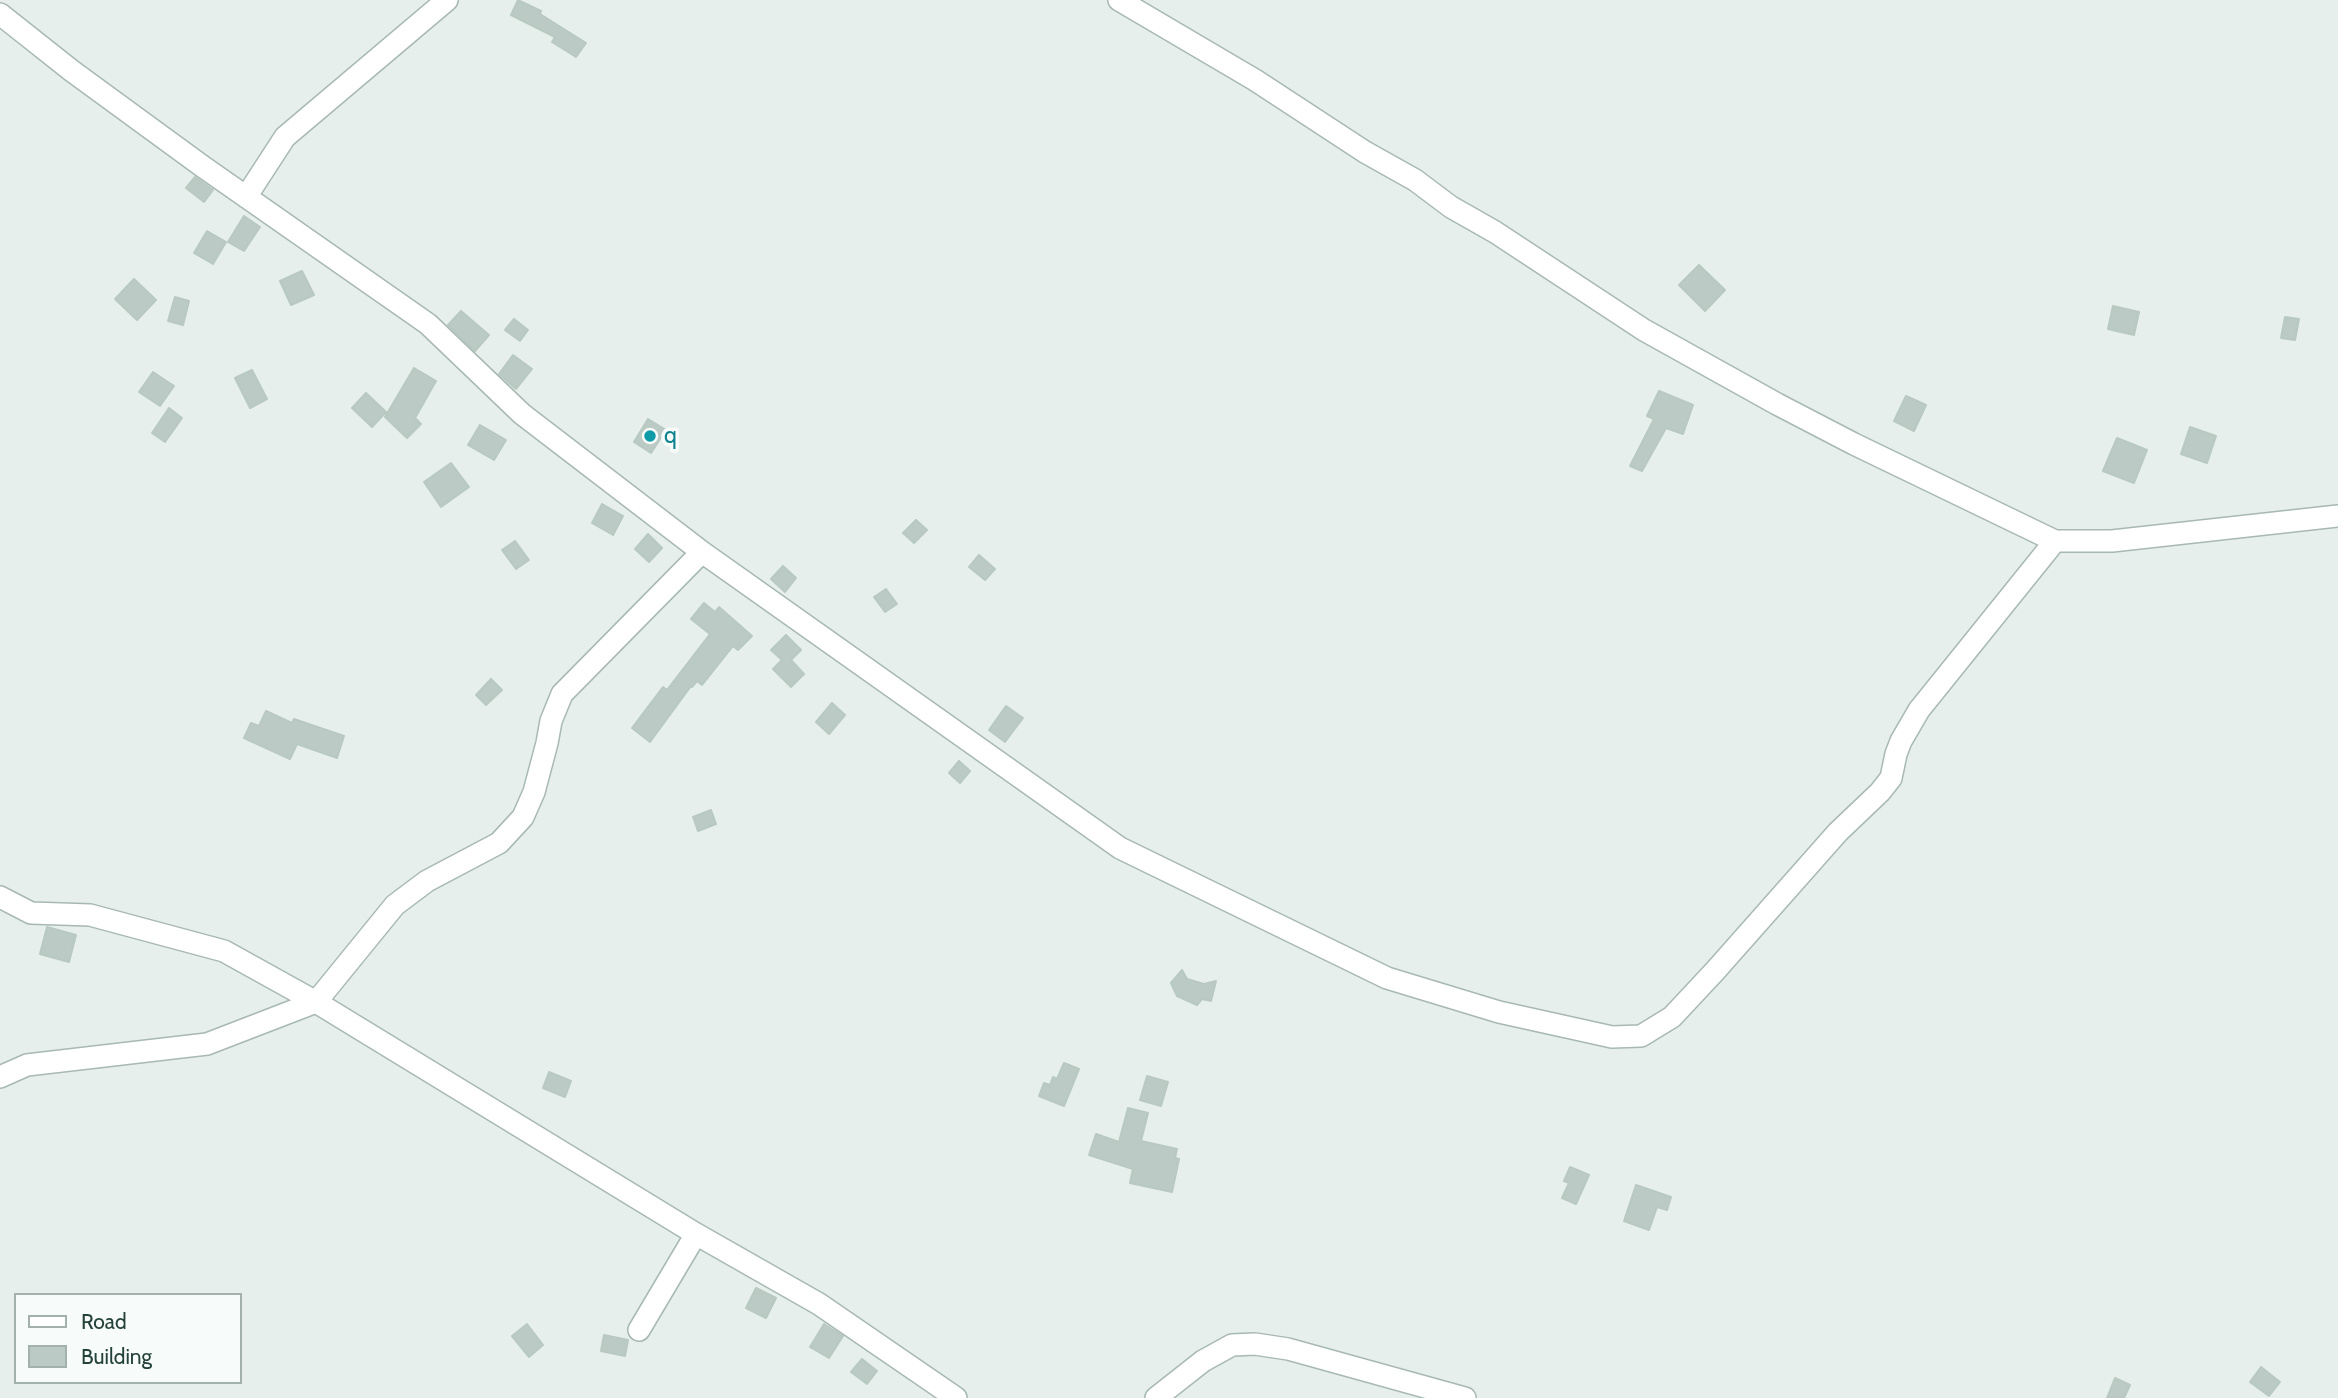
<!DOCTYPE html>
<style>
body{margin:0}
#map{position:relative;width:2338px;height:1398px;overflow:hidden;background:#e6efeb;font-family:Cabin,sans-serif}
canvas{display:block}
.legend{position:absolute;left:14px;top:1293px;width:228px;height:91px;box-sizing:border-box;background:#f7fbf9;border:2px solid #a3b1ad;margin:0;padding:9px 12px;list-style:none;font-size:21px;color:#24423a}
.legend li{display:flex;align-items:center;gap:14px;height:35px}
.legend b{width:35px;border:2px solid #a3b1ad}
</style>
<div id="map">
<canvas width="2338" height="1398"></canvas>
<ul class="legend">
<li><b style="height:9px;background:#fff"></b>Road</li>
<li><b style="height:19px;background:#bbcac4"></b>Building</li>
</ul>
</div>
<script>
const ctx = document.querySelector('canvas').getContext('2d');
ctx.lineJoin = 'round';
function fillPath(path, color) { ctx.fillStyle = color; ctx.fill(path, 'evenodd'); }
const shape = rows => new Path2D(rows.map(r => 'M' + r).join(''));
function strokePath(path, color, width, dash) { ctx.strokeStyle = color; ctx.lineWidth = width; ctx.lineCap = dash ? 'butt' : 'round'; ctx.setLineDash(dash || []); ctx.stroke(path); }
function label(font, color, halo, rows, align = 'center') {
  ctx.font = font + ' Cabin,sans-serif'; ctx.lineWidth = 7; ctx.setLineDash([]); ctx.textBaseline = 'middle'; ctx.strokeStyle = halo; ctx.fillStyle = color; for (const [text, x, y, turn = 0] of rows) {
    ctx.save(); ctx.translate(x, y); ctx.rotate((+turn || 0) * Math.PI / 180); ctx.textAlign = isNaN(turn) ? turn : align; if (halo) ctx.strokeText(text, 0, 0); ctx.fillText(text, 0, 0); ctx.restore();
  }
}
const building = shape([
 [518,0,541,11,540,14,586,43,576,57,552,42,555,37,511,15,518,0],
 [195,177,213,190,204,202,186,188,195,177],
 [244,216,260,227,244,251,228,242,244,216],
 [207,231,226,242,213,264,194,253,207,231],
 [1699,265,1725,290,1705,311,1679,285,1699,265],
 [302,271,314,295,291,305,280,281,302,271],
 [134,279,156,300,137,320,115,299,134,279],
 [175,297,189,301,183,325,168,321,175,297],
 [2113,306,2139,312,2134,335,2108,329,2113,306],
 [461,311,489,335,475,351,448,325,461,311],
 [2285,317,2299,319,2295,340,2281,338,2285,317],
 [514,319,528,330,520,341,505,330,514,319],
 [513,355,532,369,516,389,499,374,513,355],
 [414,368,436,381,415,418,421,424,407,438,385,417,414,368],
 [252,370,267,399,250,408,235,378,252,370],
 [153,372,174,386,160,406,139,392,153,372],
 [1659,391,1693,405,1683,434,1666,428,1642,471,1630,466,1654,419,1647,416,1659,391],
 [366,393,386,412,372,427,352,408,366,393],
 [1906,396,1926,405,1914,431,1894,421,1906,396],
 [169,408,182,418,165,442,152,433,169,408],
 [648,419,666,430,651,453,634,442,648,419],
 [480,425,506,440,494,460,468,445,480,425],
 [2190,427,2216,436,2207,463,2181,454,2190,427],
 [2117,438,2147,450,2134,483,2103,471,2117,438],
 [451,463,469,487,441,507,424,482,451,463],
 [602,504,623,516,613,535,592,523,602,504],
 [916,520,927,530,914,543,903,533,916,520],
 [648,534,662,548,649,562,635,549,648,534],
 [515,541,529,560,516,569,502,550,515,541],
 [979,555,995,569,985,580,969,567,979,555],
 [783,566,796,578,785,592,771,579,783,566],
 [886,589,897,604,885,612,874,597,886,589],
 [704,603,715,612,719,607,752,636,738,650,733,646,702,685,697,681,692,687,691,686,650,742,632,728,663,687,667,690,710,634,691,619,704,603],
 [786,635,801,650,791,660,804,674,791,687,773,669,782,660,771,650,786,635],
 [491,679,502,690,486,705,476,695,491,679],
 [832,703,845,715,829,734,816,722,832,703],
 [1006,706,1023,718,1005,742,989,730,1006,706],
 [266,711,292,723,294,719,344,736,337,758,297,744,290,759,244,738,251,723,259,726,266,711],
 [959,761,970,771,960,783,949,773,959,761],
 [711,810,716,824,698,831,693,817,711,810],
 [47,927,76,935,69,962,40,954,47,927],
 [1182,970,1187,979,1204,984,1216,981,1211,1001,1202,999,1197,1005,1177,996,1171,983,1182,970],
 [1064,1063,1079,1069,1064,1106,1039,1096,1044,1083,1050,1085,1053,1077,1057,1079,1064,1063],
 [549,1072,571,1081,565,1097,543,1088,549,1072],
 [1147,1076,1168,1082,1161,1106,1140,1100,1147,1076],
 [1128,1108,1148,1113,1141,1141,1177,1149,1175,1158,1179,1159,1172,1192,1130,1183,1133,1169,1089,1155,1096,1134,1119,1142,1128,1108],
 [1570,1167,1589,1175,1576,1204,1562,1198,1569,1183,1564,1181,1570,1167],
 [1636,1185,1671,1197,1667,1210,1657,1207,1649,1230,1624,1221,1636,1185],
 [756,1288,776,1298,766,1318,746,1308,756,1288],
 [527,1324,543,1345,529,1357,512,1336,527,1324],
 [824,1324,843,1336,829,1358,810,1347,824,1324],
 [604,1335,628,1340,625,1356,601,1351,604,1335],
 [862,1359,877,1371,867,1384,851,1372,862,1359],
 [2261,1367,2280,1382,2269,1396,2250,1382,2261,1367],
 [2115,1378,2130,1385,2124,1398,2107,1398,2115,1378]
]);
fillPath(building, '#bbcac4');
strokePath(building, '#b8c9c2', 2);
const minor = shape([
 [1119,0,1255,80,1365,152,1415,180,1451,207,1495,232,1644,330,1777,404,1854,444,2055,541,2112,541,2338,516],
 [0,14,72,71,202,166,428,324,522,414,702,552,1120,848,1387,978,1499,1012,1612,1037,1641,1036,1672,1017,1715,971,1838,832,1880,792,1891,778,1896,754,1901,741,1919,710,2055,541],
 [246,197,285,137,447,0],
 [0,897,31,913,90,915,224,951,316,1002,696,1234,819,1304,956,1398],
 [0,1077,27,1065,207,1044,316,1002,395,905,427,881,499,843,523,817,534,792,547,743,551,721,562,694,702,552],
 [639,1330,696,1234],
 [1156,1398,1203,1361,1232,1345,1255,1344,1288,1349,1465,1398]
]);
strokePath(minor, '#a8b8b2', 24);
strokePath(minor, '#fff', 21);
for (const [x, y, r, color] of [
 [650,436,7,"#0f9aa8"]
]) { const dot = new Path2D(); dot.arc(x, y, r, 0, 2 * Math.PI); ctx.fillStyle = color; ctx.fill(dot); strokePath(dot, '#f7fbf9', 2.5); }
label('23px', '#0d838f', '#f7fbf9', [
 ["q",664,436]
], 'left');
</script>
